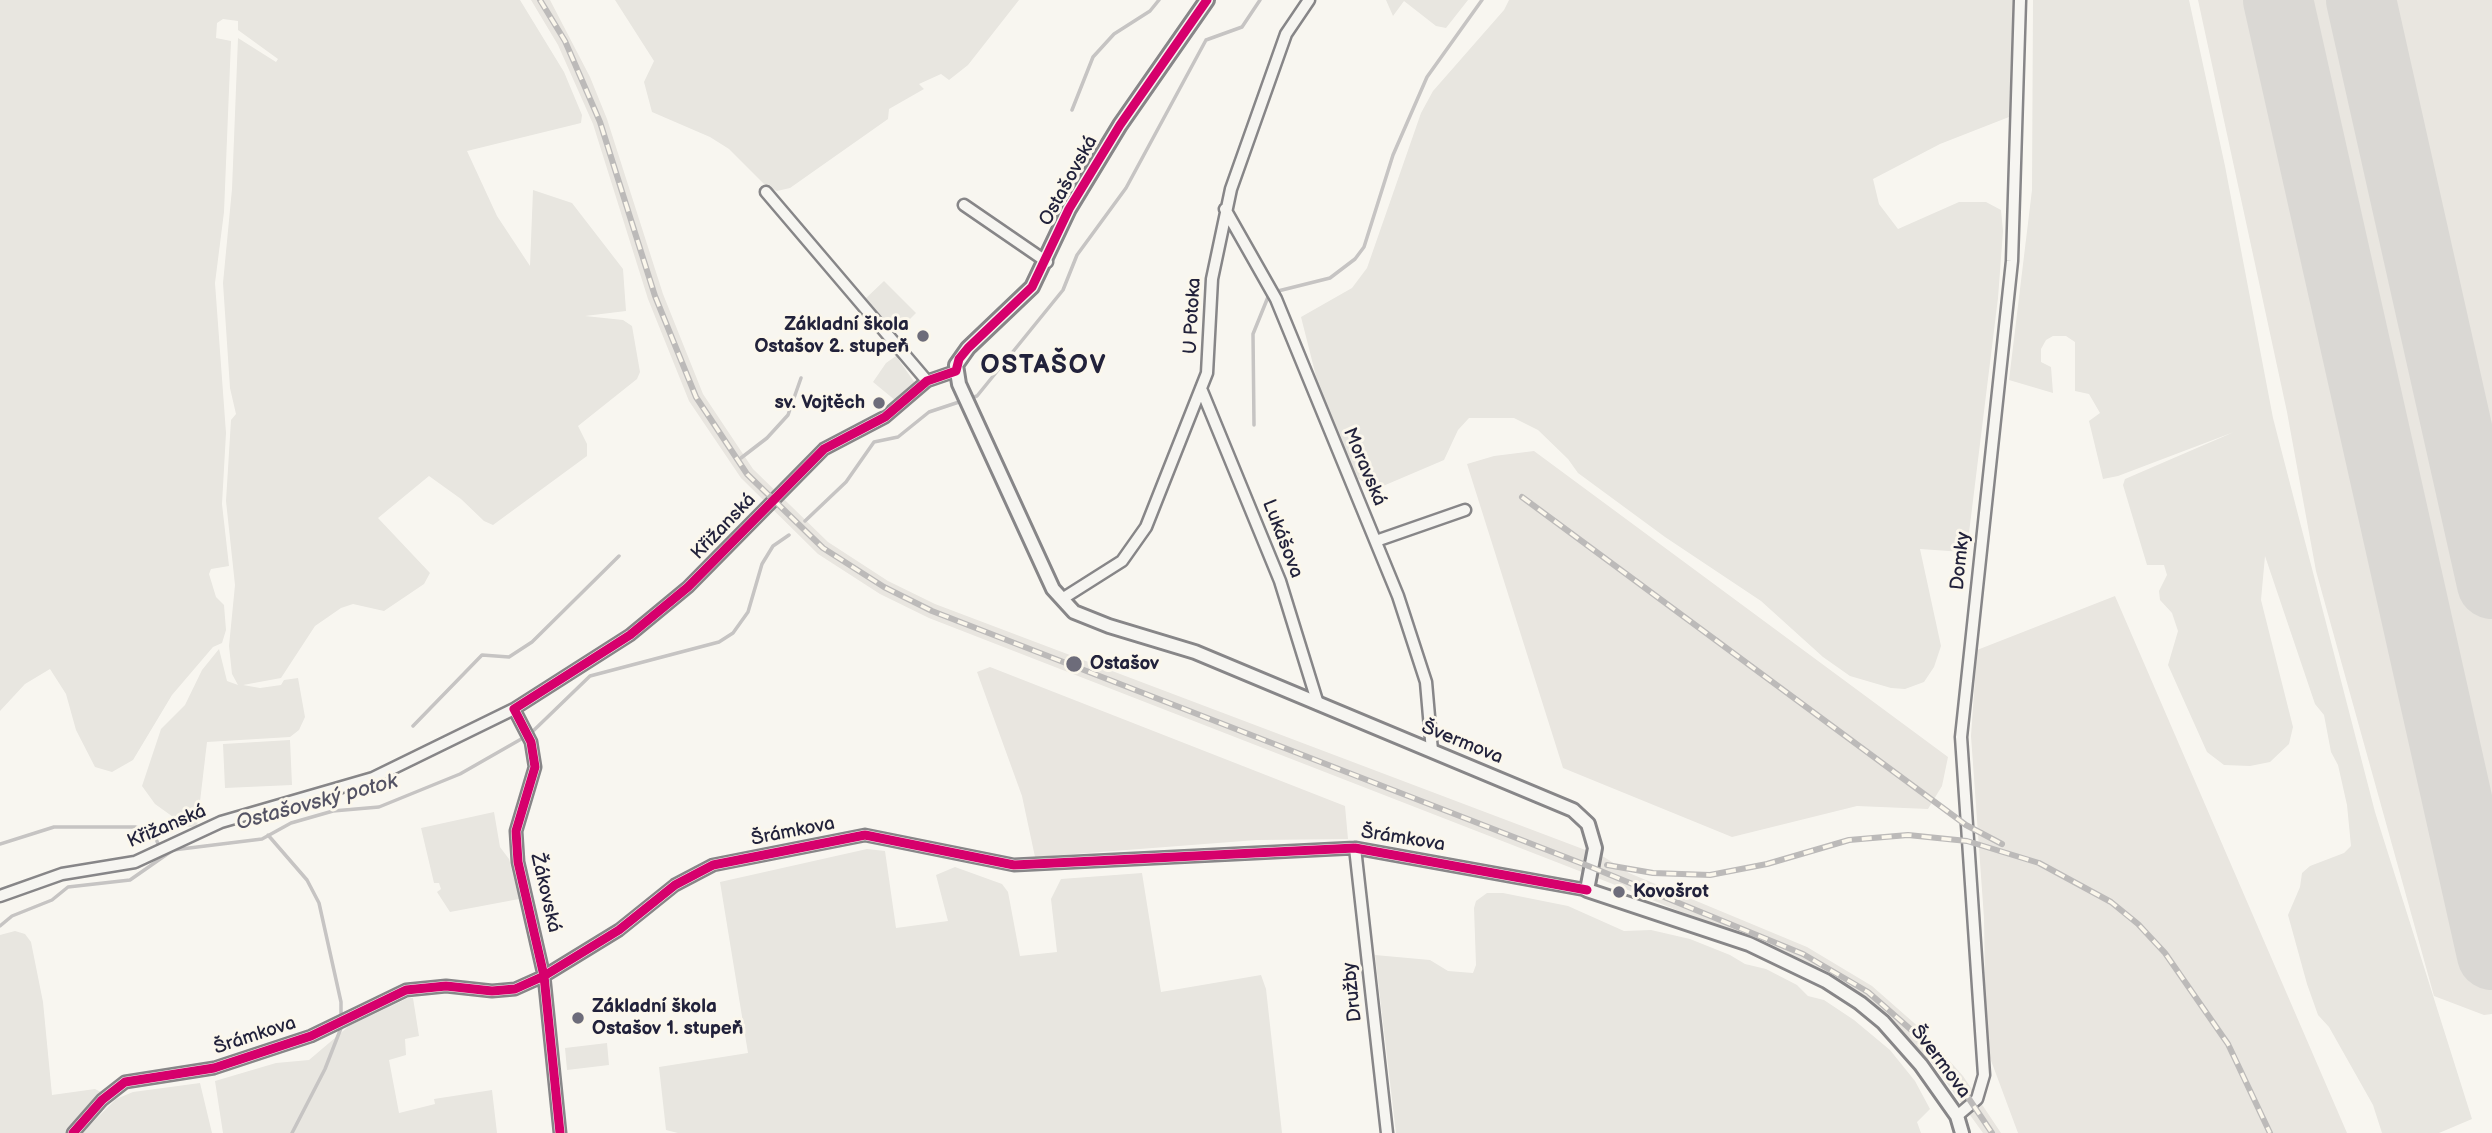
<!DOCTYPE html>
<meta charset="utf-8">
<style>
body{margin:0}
canvas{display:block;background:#f8f6f0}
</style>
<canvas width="2492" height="1133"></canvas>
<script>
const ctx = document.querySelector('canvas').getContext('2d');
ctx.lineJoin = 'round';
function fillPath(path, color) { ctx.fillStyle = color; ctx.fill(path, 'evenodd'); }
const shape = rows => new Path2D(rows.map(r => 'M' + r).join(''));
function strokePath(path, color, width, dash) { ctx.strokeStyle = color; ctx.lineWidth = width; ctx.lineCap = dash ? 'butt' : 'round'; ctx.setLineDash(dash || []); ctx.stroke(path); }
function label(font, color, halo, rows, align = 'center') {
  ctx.font = font + ' "Balsamiq Sans",sans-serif'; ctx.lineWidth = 6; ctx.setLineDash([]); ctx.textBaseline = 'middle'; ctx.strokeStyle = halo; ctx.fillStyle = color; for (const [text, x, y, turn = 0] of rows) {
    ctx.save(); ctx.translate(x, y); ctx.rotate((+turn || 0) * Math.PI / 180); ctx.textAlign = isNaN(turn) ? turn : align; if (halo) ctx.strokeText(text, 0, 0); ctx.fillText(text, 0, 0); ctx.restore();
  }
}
fillPath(shape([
 [531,0,550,0,590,77,607,119,663,294,703,394,753,469,828,542,888,581,935,604,1604,857,1629,873,1807,947,1872,986,1922,1030,1963,1076,2001,1133,1983,1133,1933,1064,1887,1018,1835,980,1800,961,1623,888,929,618,880,594,818,554,741,478,689,401,648,299,593,124,558,45],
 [2198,0,2492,0,2492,1014,2484,1015,2434,996,2316,571,2287,412],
 [1534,451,1948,757,1942,786,1928,809,1857,806,1732,837,1563,768,1467,464,1494,456],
 [2115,596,2347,1133,2018,1133,1986,1047,1984,918,1971,736,1977,650],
 [990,667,1345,806,1348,839,1257,840,1035,857,1022,796,977,672]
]), '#e9e6e0');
fillPath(shape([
 [0,0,520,0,564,72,582,115,581,123,467,151,497,216,530,266,533,190,572,203,623,269,626,311,585,316,623,320,632,326,640,372,637,379,578,426,587,444,587,456,493,525,484,521,461,499,429,476,378,518,430,573,424,584,384,611,353,604,341,608,315,626,281,678,243,685,260,688,281,685,284,680,298,678,305,717,299,730,290,737,207,742,197,827,186,827,176,819,155,804,142,786,161,729,185,705,202,670,219,649,227,681,238,685,232,674,229,646,235,585,226,501,231,420,236,414,230,388,223,283,232,189,238,38,276,62,278,59,238,30,238,21,223,19,217,23,216,38,231,41,224,212,215,283,226,433,222,504,229,566,211,569,209,574,216,597,224,605,226,630,222,643,213,647,172,695,133,760,112,772,95,767,76,730,66,694,50,669,25,684,0,711],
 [615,0,1019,0,968,65,949,80,941,74,919,84,924,89,889,109,888,119,790,188,777,191,766,186,729,149,710,137,652,112,644,82,654,61],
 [1386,0,1468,0,1446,28,1436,26,1404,1,1393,16],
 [1509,0,2013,0,2009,117,1940,144,1873,179,1879,204,1898,229,1959,202,1986,202,2001,210,2003,231,1998,298,1967,549,1963,552,1920,549,1941,646,1934,667,1924,682,1905,689,1891,688,1850,676,1823,657,1761,601,1665,537,1578,473,1568,459,1538,430,1514,418,1469,418,1458,430,1444,460,1383,486,1373,486,1358,479,1355,473,1319,388,1301,317,1352,288,1367,268,1421,113,1433,91,1504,10],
 [2033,0,2189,0,2225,166,2273,418,2375,812,2472,1119,2439,1133,2382,1133,2373,1105,2329,1027,2318,1015,2307,984,2288,915,2300,887,2302,873,2310,866,2344,853,2351,846,2347,805,2338,765,2331,752,2324,715,2315,704,2265,556,2261,600,2293,727,2289,744,2270,762,2250,766,2224,765,2207,752,2168,665,2178,631,2172,613,2160,600,2159,591,2167,575,2164,565,2147,565,2123,485,2125,479,2234,432,2118,476,2103,479,2089,421,2100,413,2089,394,2075,391,2075,342,2066,336,2053,336,2046,340,2041,349,2041,362,2051,367,2053,393,2009,380,2032,190],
 [884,281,916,313,896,333,864,300],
 [896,356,915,383,896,401,873,382,886,363],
 [290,740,292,785,225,788,223,744],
 [494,812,500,847,509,859,519,899,450,912,437,892,441,889,439,883,434,883,421,828],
 [867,849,885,851,896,928,948,921,936,875,955,867,1002,884,1008,892,1020,956,1057,952,1051,899,1061,879,1142,873,1161,992,1261,975,1266,989,1282,1133,678,1133,666,1130,659,1067,748,1053,720,882],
 [1487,893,1503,893,1568,906,1624,931,1651,930,1690,939,1730,955,1745,964,1766,969,1797,985,1808,996,1824,1000,1854,1020,1890,1050,1915,1081,1930,1109,1917,1122,1921,1133,1396,1133,1375,955,1430,960,1448,971,1473,973,1476,965,1474,908,1476,901],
 [15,931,25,934,31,942,43,1002,52,1095,95,1089,101,1092,97,1101,70,1133,0,1133,0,935],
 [408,998,413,998,419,1036,405,1039,406,1055,389,1060,399,1113,435,1104,434,1099,492,1090,497,1133,223,1133,215,1081,276,1063,309,1060,349,1026],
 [607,1043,609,1065,567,1070,565,1048],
 [200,1083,212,1133,82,1133,116,1099,133,1092]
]), '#e8e6e0');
strokePath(shape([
 [1072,110,1093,57,1114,34,1150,11,1159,0],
 [1278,291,1330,278,1355,259,1364,247,1393,155,1427,77,1482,0],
 [1254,425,1253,334,1268,297],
 [741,458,767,438,788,415,801,378],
 [805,521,846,482,874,442,898,437,929,412,977,396,1063,290,1077,255,1126,188,1206,40,1242,27,1260,0],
 [413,726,482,655,509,657,532,642,619,556],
 [531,733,590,676,719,642,733,633,748,612,762,564,773,546,789,535],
 [268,835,307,880,319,903,341,1002,341,1015],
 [0,844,54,827,135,827,154,833,158,844],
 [0,926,12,916,52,900,68,887,130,880,173,850,262,839,291,823,333,811,379,807,460,774,523,738],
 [292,1133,325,1069,341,1028]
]), '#c6c4c3', 3.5);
strokePath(shape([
 [2278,0,2492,955],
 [2361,0,2492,584]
]), '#dad8d4', 70);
const minor = shape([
 [766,192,927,381],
 [964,205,1047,262],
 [1225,209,1276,299,1398,596,1426,682,1432,751],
 [1202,391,1280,581,1318,704],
 [1376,541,1465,510],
 [1062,599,1122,561,1146,527,1207,373,1212,279,1231,189,1286,34,1309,0],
 [514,709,531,742,535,767,516,831,518,862,544,976,560,1133],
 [1355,848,1387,1133],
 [0,896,62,874,135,862,221,822,373,778,514,709,630,635,688,587,824,449,885,417,927,381,956,371],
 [1957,1116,1977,1099,1984,1075,1961,737,2012,261,2020,0],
 [73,1133,102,1100,125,1082,214,1068,311,1036,406,990,446,986,492,991,515,989,544,976,619,930,675,885,713,865,865,835,1014,865,1355,848,1587,890]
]);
const tertiary = shape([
 [1207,0,1120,125,1069,209,1032,287,968,348,956,365,959,384,1053,589,1074,612,1109,626,1195,652,1573,810,1588,824,1595,848,1587,890,1749,944,1826,981,1860,1003,1883,1022,1921,1065,1957,1116,1962,1133]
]);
strokePath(minor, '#878688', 15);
strokePath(tertiary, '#878688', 18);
strokePath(minor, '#f6f5f1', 10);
strokePath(tertiary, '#f6f5f1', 12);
const rail = shape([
 [540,0,565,41,600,122,655,296,696,397,747,474,823,548,884,587,932,611,1591,867,1803,954,1868,992,1917,1035,1957,1081,1992,1133],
 [1522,497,1966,825,2002,844],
 [1607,865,1653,873,1710,875,1767,864,1849,840,1908,835,1967,841,2039,863,2111,902,2138,924,2165,953,2228,1044,2270,1133]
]);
strokePath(rail, '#bcbab9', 6);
strokePath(rail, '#fbf7ec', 3.5, [10]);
strokePath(shape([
 [73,1133,102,1100,125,1082,214,1068,311,1036,406,990,446,986,492,991,515,989,544,976,619,930,675,885,713,865,865,835,1014,865,1355,848,1587,890],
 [560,1133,544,976,518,862,516,831,535,767,531,742,514,709,630,635,688,587,824,449,885,417,927,381,956,371,959,359,968,348,1032,287,1069,209,1120,125,1207,0]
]), '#d6006c', 9);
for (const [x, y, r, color] of [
 [923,336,7,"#6d6c7a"],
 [879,403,7,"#6d6c7a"],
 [1074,664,9,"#6d6c7a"],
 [1619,892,7,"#6d6c7a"],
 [578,1018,7,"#6d6c7a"]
]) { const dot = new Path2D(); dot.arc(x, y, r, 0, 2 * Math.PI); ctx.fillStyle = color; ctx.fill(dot); strokePath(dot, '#fbf7ec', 2.5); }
label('19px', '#22223b', '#fbf7ec', [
 ["Ostašovská",1069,181,-61],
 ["U Potoka",1193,316,-87],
 ["Moravská",1364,467,67],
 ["Křižanská",724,527,-46],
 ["Lukášova",1282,539,69],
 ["Domky",1961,561,-84],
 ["Švermova",1462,743,22],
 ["Křižanská",167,827,-23],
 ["Šrámkova",793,832,-11],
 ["Šrámkova",1403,839,9],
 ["Žákovská",545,893,77],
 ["Družby",1353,992,-96],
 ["Šrámkova",255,1036,-18],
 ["Švermova",1940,1062,53]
]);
label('bold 19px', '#22223b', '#fbf7ec', [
 ["Základní škola",909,325,"right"],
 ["Ostašov 2. stupeň",909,347,"right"],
 ["sv. Vojtěch",865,403,"right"],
 ["Ostašov",1090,664],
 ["Kovošrot",1633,892],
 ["Základní škola",592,1007],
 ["Ostašov 1. stupeň",592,1029]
], 'left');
label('italic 21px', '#545364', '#fbf7ec', [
 ["Ostašovský potok",317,803,-15]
]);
ctx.letterSpacing = '2px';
label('bold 26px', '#22223b', '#fbf7ec', [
 ["OSTAŠOV",1044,366]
]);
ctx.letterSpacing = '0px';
</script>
